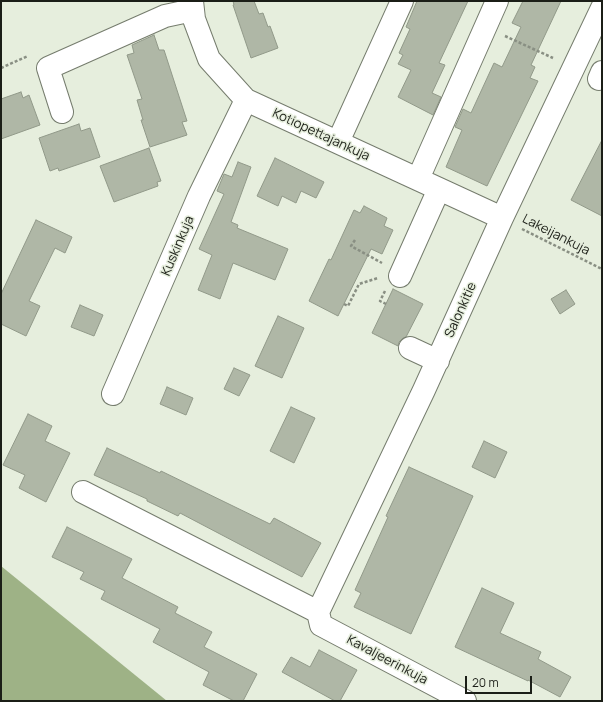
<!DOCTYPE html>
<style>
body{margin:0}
#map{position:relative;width:603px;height:702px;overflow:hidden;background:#e6eedd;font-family:Manrope,sans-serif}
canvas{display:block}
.frame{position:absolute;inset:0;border:2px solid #1b1e17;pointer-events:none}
.scale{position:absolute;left:465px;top:676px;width:67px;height:18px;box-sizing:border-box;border:2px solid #1b1e17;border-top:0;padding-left:5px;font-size:12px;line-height:14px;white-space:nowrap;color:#1b1e17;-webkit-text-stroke:3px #e6eedd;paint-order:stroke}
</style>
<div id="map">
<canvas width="603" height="702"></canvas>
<div class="frame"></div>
<div class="scale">20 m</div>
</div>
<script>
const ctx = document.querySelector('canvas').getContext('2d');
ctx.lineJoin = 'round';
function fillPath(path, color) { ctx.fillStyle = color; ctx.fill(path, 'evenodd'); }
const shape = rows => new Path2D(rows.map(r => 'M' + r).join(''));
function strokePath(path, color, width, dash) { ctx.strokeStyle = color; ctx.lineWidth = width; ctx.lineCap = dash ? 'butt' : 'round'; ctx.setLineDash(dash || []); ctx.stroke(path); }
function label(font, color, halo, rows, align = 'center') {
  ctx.font = font + ' Manrope,sans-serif'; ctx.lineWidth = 3; ctx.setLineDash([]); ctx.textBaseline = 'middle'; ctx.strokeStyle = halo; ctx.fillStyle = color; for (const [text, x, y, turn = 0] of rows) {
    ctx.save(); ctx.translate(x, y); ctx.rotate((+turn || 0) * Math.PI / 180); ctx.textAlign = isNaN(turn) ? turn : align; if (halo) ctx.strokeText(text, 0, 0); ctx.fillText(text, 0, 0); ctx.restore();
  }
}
fillPath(shape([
 [1,566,167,701,1,701]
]), '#9eb286');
const building = shape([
 [233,1,254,1,259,14,263,13,268,27,270,26,278,48,251,58,233,5,234,5,233,1],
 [417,1,468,1,439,63,445,65,432,93,441,97,433,115,398,97,411,70,398,64,403,55,399,53,410,29,406,27,417,1],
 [523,1,561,1,531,65,535,67,530,78,538,81,487,186,446,167,462,130,455,127,463,109,471,113,494,63,502,67,521,27,512,23,523,1],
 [154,35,159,50,164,50,187,121,182,122,187,135,150,147,141,120,143,120,137,100,142,99,127,55,134,53,132,45,154,35],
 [21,92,23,98,29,95,40,125,1,139,1,99,21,92],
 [79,124,81,131,90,128,100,157,59,171,58,168,50,171,39,138,79,124],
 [602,140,602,216,571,200,602,140],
 [149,148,161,181,157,182,158,186,114,202,100,166,149,148],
 [275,158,324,182,316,198,301,191,296,203,282,196,278,206,257,196,275,158],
 [238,162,251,167,231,222,238,225,237,228,288,249,275,280,233,263,220,299,198,290,212,255,199,249,224,194,217,191,224,174,232,177,238,162],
 [364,206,387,218,384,226,393,230,382,254,371,249,338,316,309,301,329,259,331,260,354,210,360,213,364,206],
 [36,220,72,237,65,253,55,248,29,301,40,306,26,336,1,324,1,294,36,220],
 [393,289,423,304,406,337,403,338,399,342,398,346,372,333,393,289],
 [566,290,575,304,560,314,551,299,566,290],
 [80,305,103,315,94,336,71,327,80,305],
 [278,316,304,328,282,378,255,366,278,316],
 [234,368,250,375,239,396,224,389,234,368],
 [167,387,193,398,186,415,160,404,167,387],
 [291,407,315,418,294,463,270,451,291,407],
 [28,414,52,426,45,441,70,453,46,502,19,488,25,475,3,465,28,414],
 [484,441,507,452,495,478,472,467,484,441],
 [107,448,160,473,161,471,270,524,274,518,321,543,302,577,180,513,178,516,147,501,147,499,94,475,107,448],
 [409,467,473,496,411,634,354,607,361,593,355,590,388,517,386,516,409,467],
 [67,527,132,559,122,578,178,607,175,613,212,632,204,647,257,674,243,701,234,701,203,685,209,672,153,642,160,629,101,599,105,591,80,579,84,572,52,557,67,527],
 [482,588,514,603,500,633,541,652,538,659,571,677,560,697,528,680,528,681,455,647,482,588],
 [319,650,357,670,340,701,335,701,282,672,291,657,310,667,319,650]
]);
fillPath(building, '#afb7a6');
strokePath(building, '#919989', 1);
const minor = shape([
 [192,1,194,19,209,59,246,100,502,218],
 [599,79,602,72],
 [62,112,48,68,165,16,193,10],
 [338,142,402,1],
 [418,179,497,1],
 [400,276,439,189],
 [410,348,438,361],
 [113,394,199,196,246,100],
 [83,492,318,612],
 [318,612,424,390,502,218,602,8],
 [318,612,321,625,465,701]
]);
strokePath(minor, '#757c6d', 24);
strokePath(shape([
 [505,36,553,58],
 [1,68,28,56],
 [522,229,602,269],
 [355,240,351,246,382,263],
 [385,291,380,301,386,304],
 [344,304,348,306,359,284,378,278]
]), '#898f83', 2.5, [3, 2]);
strokePath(minor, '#fff', 22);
label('13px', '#1b1e17', '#e6eedd', [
 ["Kotiopettajankuja",321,135,25],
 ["Lakeijankuja",556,235,27],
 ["Kuskinkuja",178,246,-67],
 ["Salonkitie",461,310,-66],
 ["Kavaljeerinkuja",387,660,28]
]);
</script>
